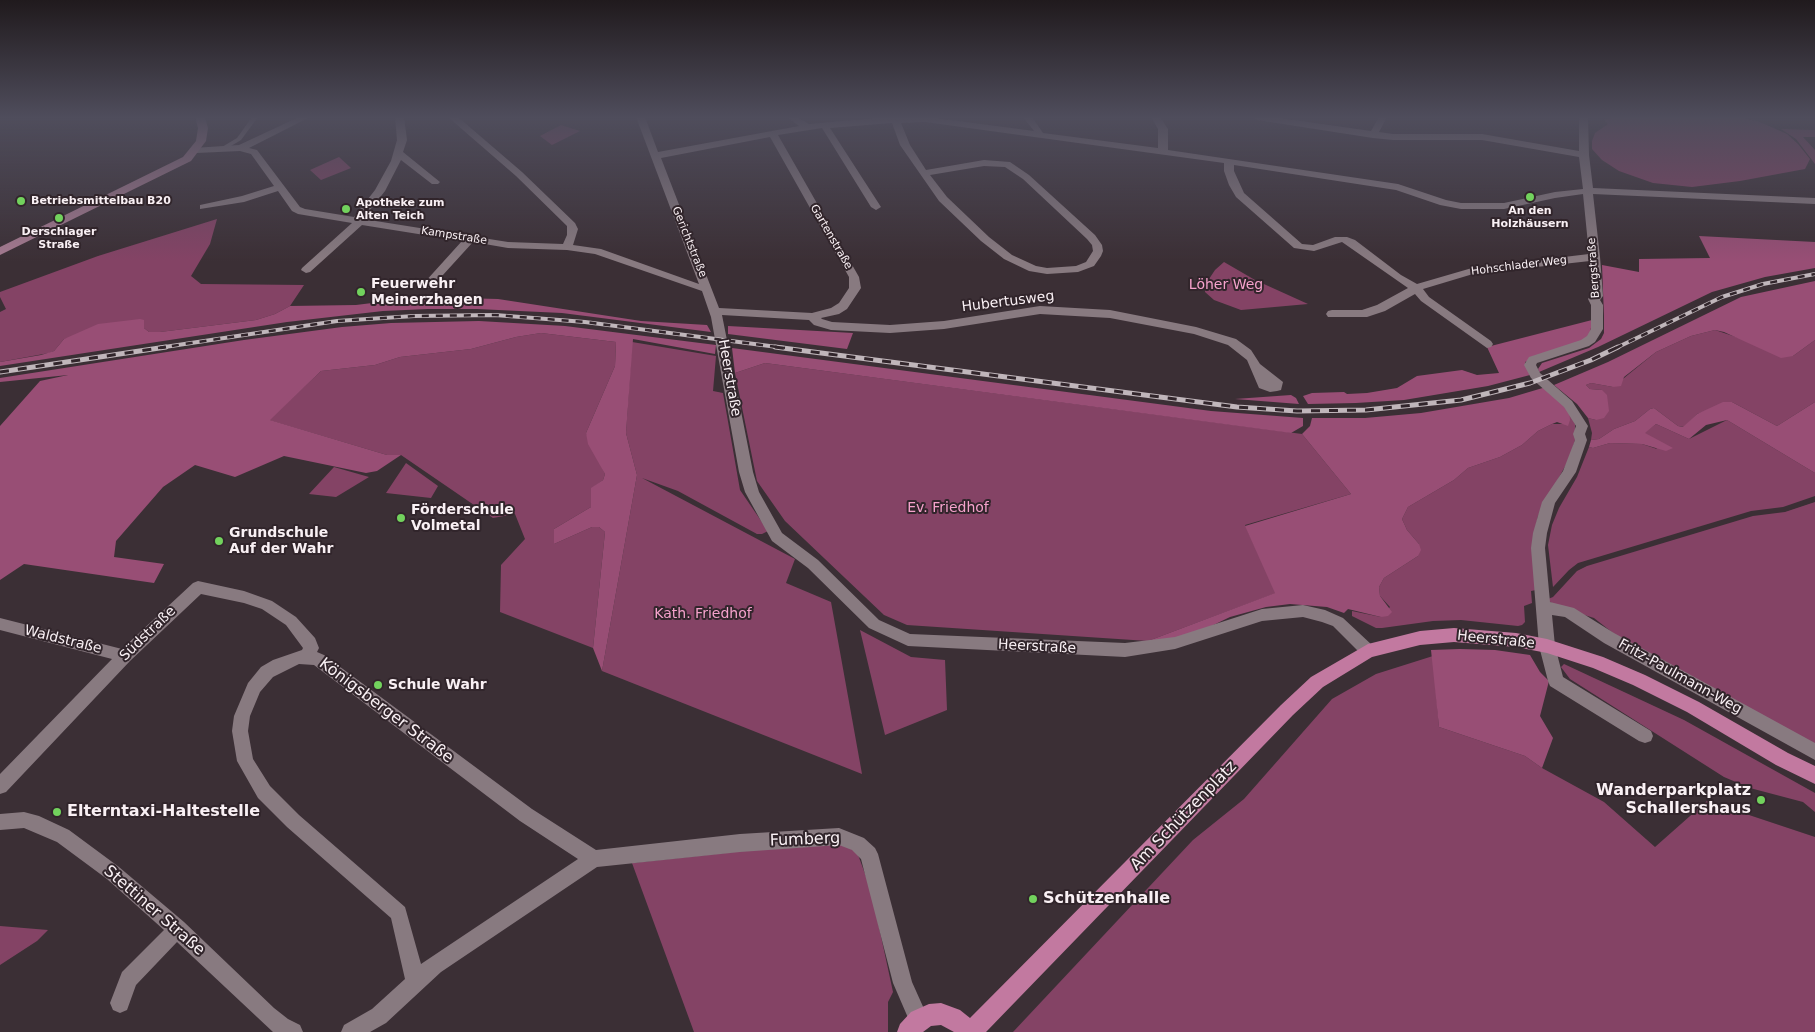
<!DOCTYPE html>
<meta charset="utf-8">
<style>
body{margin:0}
canvas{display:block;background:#3b2f35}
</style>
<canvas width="1815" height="1032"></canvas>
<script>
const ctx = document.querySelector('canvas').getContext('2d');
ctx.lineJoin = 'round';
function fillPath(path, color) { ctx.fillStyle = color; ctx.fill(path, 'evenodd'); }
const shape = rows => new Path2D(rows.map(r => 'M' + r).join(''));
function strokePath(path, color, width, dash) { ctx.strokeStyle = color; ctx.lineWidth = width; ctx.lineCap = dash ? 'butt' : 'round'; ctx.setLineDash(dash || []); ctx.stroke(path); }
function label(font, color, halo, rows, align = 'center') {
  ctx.font = font + ' "DejaVu Sans",sans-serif'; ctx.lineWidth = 4; ctx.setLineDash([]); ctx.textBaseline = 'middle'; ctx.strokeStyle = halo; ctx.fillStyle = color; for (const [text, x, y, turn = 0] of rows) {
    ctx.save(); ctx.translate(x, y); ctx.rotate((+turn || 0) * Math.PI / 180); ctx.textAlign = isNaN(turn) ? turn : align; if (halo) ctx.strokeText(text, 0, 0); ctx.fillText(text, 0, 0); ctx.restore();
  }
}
fillPath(shape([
 [1625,117,1740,117,1760,122,1787,134,1798,144,1810,159,1805,169,1740,181,1692,187,1653,183,1619,171,1602,160,1592,149,1592,141,1595,133,1608,124,1603,119],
 [561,125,580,131,552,145,540,136],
 [1781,129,1815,130,1815,137,1803,137,1815,150,1815,164,1796,139],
 [339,157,351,168,321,180,310,170],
 [217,219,210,244,191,276,201,284,304,285,290,306,275,314,256,320,160,332,149,332,144,328,64,339,54,351,49,353,0,362,0,312,6,309,0,297,0,292,98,256],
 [1224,262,1255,280,1308,304,1241,310,1214,300,1205,292,1205,285,1215,270],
 [1715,330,1793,356,1815,340,1815,402,1777,426,1732,402,1697,414,1684,427,1678,426,1654,408,1650,409,1635,421,1614,429,1599,439,1591,440,1592,433,1588,418,1596,420,1602,390,1590,389,1586,385,1591,383,1613,387,1656,352,1691,336],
 [541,333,616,342,615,366,586,433,605,474,603,480,591,489,591,507,554,529,554,544,592,527,599,527,605,532,593,648,500,612,501,565,525,539,515,514,493,518,401,455,387,455,269,420,321,371,375,365,400,357,471,349,516,337],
 [632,342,716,356,713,391,723,393,740,490,768,531,762,534,757,534,678,491,642,478,795,559,786,583,831,602,862,774,602,671,637,475,626,433],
 [765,363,1302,434,1351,494,1245,525,1276,593,1148,641,907,625,884,615,785,521,757,481,735,373],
 [1569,409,1575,424,1575,440,1569,459,1538,516,1534,534,1536,590,1531,591,1532,603,1524,606,1525,622,1522,625,1518,626,1461,620,1433,621,1382,628,1376,628,1352,616,1352,611,1381,617,1390,607,1380,596,1379,587,1384,578,1418,556,1419,544,1407,530,1402,519,1408,507,1454,480,1468,468,1500,457,1522,445,1538,431,1552,424,1564,424],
 [1727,420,1815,473,1815,496,1783,507,1751,511,1578,563,1569,570,1553,587,1548,545,1552,525,1559,508,1577,477,1589,447,1593,448,1610,443,1642,444,1657,449,1644,433,1656,424,1689,439],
 [406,463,438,486,431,498,386,493],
 [334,467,369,477,336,497,309,494],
 [1815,502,1815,752,1646,659,1594,618,1556,606,1549,601,1548,599,1553,597,1577,571,1587,566,1753,516,1785,512],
 [860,630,911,657,945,660,947,710,885,735],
 [1433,656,1439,727,1525,756,1542,768,1604,802,1655,847,1707,801,1815,837,1815,1032,1013,1032,1193,840,1244,799,1332,699,1376,674],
 [1564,664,1684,720,1815,793,1815,812,1803,802,1750,788,1724,777,1570,679,1561,667],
 [836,841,857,852,871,890,893,992,888,1002,888,1032,694,1032,632,863],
 [0,926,48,930,37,941,0,965]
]), '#844365');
fillPath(shape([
 [1699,236,1815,242,1815,268,1765,277,1712,292,1598,347,1539,372,1538,369,1542,363,1589,348,1601,339,1604,333,1604,316,1602,265,1639,272,1639,259,1710,258],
 [1815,281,1815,340,1793,356,1781,358,1724,332,1715,330,1691,336,1656,352,1624,377,1621,386,1613,387,1591,383,1586,385,1590,389,1602,390,1607,395,1609,411,1604,418,1596,420,1588,418,1577,404,1554,385,1608,362,1741,297],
 [420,297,498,299,641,321,707,325,711,332,562,313,477,309,428,309,383,311,287,322,0,366,0,362,41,355,54,351,64,339,98,324,140,319,144,320,144,328,149,332,160,332,256,320,275,314,290,306,356,305],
 [1592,320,1590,335,1582,341,1525,362,1530,375,1488,386,1404,400,1356,403,1308,404,1303,396,1312,393,1344,392,1347,394,1367,393,1397,388,1417,376,1462,370,1477,375,1499,373,1487,347],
 [479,321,565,326,716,345,715,354,633,339,626,433,637,475,602,671,593,648,605,532,599,527,592,527,554,544,554,529,591,507,591,488,603,480,605,474,588,444,586,433,615,366,616,342,541,333,516,337,471,349,400,357,375,365,321,371,270,420,387,455,401,455,377,471,366,473,284,456,235,477,195,465,163,487,116,541,114,557,164,564,154,583,24,564,0,580,0,426,40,381,68,375,0,382,0,378,244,340,342,327,391,323],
 [728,326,853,333,847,349,728,334],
 [732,348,1211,411,1303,418,1303,426,1291,433,765,363,735,373],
 [1546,387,1569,409,1570,420,1568,426,1557,422,1552,424,1538,431,1522,445,1500,457,1468,468,1454,480,1408,507,1402,519,1407,530,1419,544,1421,550,1418,556,1384,578,1379,587,1380,596,1392,612,1388,616,1381,617,1348,609,1344,613,1327,607,1290,604,1266,607,1230,617,1199,632,1168,641,1148,641,1275,593,1245,526,1351,494,1302,434,1310,426,1312,418,1365,418,1421,413,1509,398],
 [1291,395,1296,398,1299,404,1235,399],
 [1723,402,1732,402,1777,426,1815,402,1815,473,1727,420,1706,425,1689,439,1656,424,1645,433,1673,448,1666,451,1642,444,1610,443,1593,448,1589,447,1591,440,1599,439,1614,429,1635,421,1650,409,1654,408,1678,426,1683,427,1697,414],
 [1460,649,1495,650,1530,655,1540,672,1549,681,1540,716,1553,738,1542,768,1525,756,1439,727,1431,650]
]), '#984e75');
fillPath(shape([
 [252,117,258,117,241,140,226,149,222,149,222,147,237,138,252,117]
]), '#887a80');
fillPath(shape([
 [299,117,310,117,249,148,257,150,300,207,305,209,354,217,375,190,391,161,397,140,395,117,404,117,407,140,403,152,440,182,438,184,432,184,401,160,385,191,363,219,508,242,563,244,567,235,567,226,516,176,448,117,458,117,522,172,575,223,578,229,573,245,601,249,699,284,636,117,645,117,658,152,799,126,787,117,797,117,809,124,875,118,928,117,1034,131,1023,117,1032,117,1043,133,1158,148,1158,129,1151,117,1160,117,1168,129,1168,150,1398,184,1446,200,1461,203,1504,203,1555,192,1583,189,1579,157,1482,140,1393,140,1373,138,1257,120,1252,117,1273,117,1371,131,1379,117,1387,117,1379,132,1393,134,1482,134,1579,151,1579,117,1588,117,1589,155,1593,188,1815,198,1815,204,1593,194,1600,257,1603,296,1600,300,1603,305,1603,329,1595,342,1589,346,1537,363,1536,365,1540,373,1572,401,1588,426,1585,434,1587,440,1576,472,1555,503,1547,533,1545,548,1550,602,1574,608,1614,633,1815,743,1815,760,1604,643,1565,617,1552,615,1555,646,1563,677,1651,731,1653,736,1651,741,1645,743,1639,741,1550,686,1548,681,1539,646,1531,548,1533,533,1542,502,1563,471,1575,440,1573,434,1576,426,1564,407,1531,378,1524,365,1529,357,1581,340,1587,336,1591,329,1591,305,1588,299,1591,295,1590,261,1473,274,1423,289,1429,297,1491,341,1493,344,1491,347,1487,348,1421,301,1415,294,1385,311,1367,317,1328,317,1326,314,1328,311,1332,310,1362,310,1377,305,1408,288,1342,242,1314,251,1294,248,1236,197,1229,185,1224,171,1224,163,925,122,901,123,910,145,926,170,984,160,1010,162,1029,175,1095,235,1102,245,1103,251,1101,256,1094,266,1078,272,1047,274,1029,271,1004,259,981,241,939,201,900,145,892,123,830,128,881,207,876,210,871,207,822,128,778,135,859,277,861,288,847,309,839,314,821,318,822,319,832,322,890,325,944,321,1040,306,1110,310,1196,327,1236,339,1251,350,1260,364,1283,382,1281,390,1277,391,1270,392,1259,388,1247,360,1228,345,1194,334,1110,318,1040,314,944,329,890,333,831,330,814,325,809,320,722,315,753,472,759,492,782,533,818,560,879,620,910,634,1125,643,1175,637,1262,609,1303,605,1325,610,1343,618,1373,646,1376,651,1373,656,1368,658,1363,656,1333,626,1322,622,1303,617,1262,621,1175,649,1125,657,908,646,869,628,808,568,772,541,745,492,739,472,711,317,702,291,595,254,567,250,508,248,473,242,432,287,428,288,422,285,424,283,462,241,362,225,310,272,306,273,301,270,302,268,352,223,298,214,292,211,278,191,244,202,200,209,200,205,242,196,274,186,251,154,240,151,196,153,191,150,193,148,239,145,299,117],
 [770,137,849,277,849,288,839,303,831,308,812,313,719,308,661,158,770,137],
 [1234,165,1396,190,1440,205,1461,209,1504,209,1555,198,1583,194,1589,254,1472,268,1417,284,1401,275,1355,240,1347,237,1335,237,1313,245,1302,244,1244,193,1234,171,1234,165],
 [984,166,1005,167,1023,179,1087,239,1092,245,1093,251,1086,262,1076,266,1047,268,1036,266,1012,255,989,237,947,197,930,175,984,166],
 [198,581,244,591,272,601,296,617,315,638,319,648,317,652,324,655,532,809,596,850,740,834,839,828,864,838,875,848,878,854,912,982,929,1020,926,1027,919,1030,912,1027,893,983,861,859,852,850,839,845,740,852,597,867,441,972,386,1023,370,1032,341,1032,344,1025,372,1009,405,979,391,918,287,827,258,798,237,761,232,731,234,716,248,683,261,667,273,660,302,650,303,648,286,625,262,609,244,603,201,594,130,661,6,792,0,794,0,774,112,659,0,630,0,618,122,649,193,583,198,581],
 [299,664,314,665,520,821,578,859,421,964,405,907,299,815,270,786,253,759,248,731,250,716,260,692,273,677,299,664],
 [24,812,39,816,69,830,119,867,184,922,274,1008,288,1019,300,1025,303,1032,273,1032,177,942,136,985,127,1010,120,1013,113,1010,110,1003,122,972,164,930,107,879,57,842,24,828,0,830,0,814,24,812]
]), '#887a80');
fillPath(shape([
 [195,117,205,117,208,128,206,141,191,161,0,255,0,247,183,157,196,141,198,128,195,117]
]), '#a57a90');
fillPath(shape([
 [1454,628,1516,633,1547,639,1603,657,1645,675,1699,702,1788,753,1815,766,1815,784,1776,765,1687,712,1633,685,1593,668,1547,653,1516,647,1454,642,1420,645,1372,657,1323,687,1293,715,986,1032,954,1032,941,1025,931,1026,923,1032,897,1032,900,1024,911,1012,929,1004,941,1003,960,1010,970,1018,1281,705,1311,677,1368,644,1420,631,1454,628]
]), '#c279a0');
const railFar1 = shape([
 [158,348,337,321,414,316,495,315,585,322,785,348],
 [1616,348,1722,297,1763,284,1815,274]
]);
const rail = shape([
 [775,347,1237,407,1297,411,1366,410,1461,400,1530,383,1591,360,1618,347],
 [0,372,166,347]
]);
strokePath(railFar1, '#c0b6bb', 4);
strokePath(rail, '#c0b6bb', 5);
strokePath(railFar1, '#31252b', 2.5, [7]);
strokePath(rail, '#31252b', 3, [9]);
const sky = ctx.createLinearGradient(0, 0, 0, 261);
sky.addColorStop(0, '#201a1d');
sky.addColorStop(0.45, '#4f4d5c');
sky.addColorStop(1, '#4f4d5c00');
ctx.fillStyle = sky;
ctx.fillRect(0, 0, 1815, 261);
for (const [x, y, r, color] of [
 [1530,197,5,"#72d25d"],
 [21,201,5,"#72d25d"],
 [346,209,5,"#72d25d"],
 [59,218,5,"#72d25d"],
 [361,292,5,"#72d25d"],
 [401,518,5,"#72d25d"],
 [219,541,5,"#72d25d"],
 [378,685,5,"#72d25d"],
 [1761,800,5,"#72d25d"],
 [57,812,5,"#72d25d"],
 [1033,899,5,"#72d25d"]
]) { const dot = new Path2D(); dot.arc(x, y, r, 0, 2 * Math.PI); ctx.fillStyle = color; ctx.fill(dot); strokePath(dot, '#31252b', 2); }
label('bold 11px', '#f9f0f4', '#31252b', [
 ["Betriebsmittelbau B20",31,201],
 ["Apotheke zum",356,203],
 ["Alten Teich",356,216],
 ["An den",1530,211,"center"],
 ["Holzhäusern",1530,224,"center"],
 ["Derschlager",59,232,"center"],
 ["Straße",59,245,"center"]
], 'left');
label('11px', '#f9f0f4', '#31252b', [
 ["Kampstraße",454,236,9],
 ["Gartenstraße",831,237,60],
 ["Gerichtstraße",689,242,68],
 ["Hohschlader Weg",1519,266,-7],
 ["Bergstraße",1594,268,-94]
]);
label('bold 14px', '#f9f0f4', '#31252b', [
 ["Feuerwehr",371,284],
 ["Meinerzhagen",371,300],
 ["Förderschule",411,510],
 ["Volmetal",411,526],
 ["Grundschule",229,533],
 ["Auf der Wahr",229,549],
 ["Schule Wahr",388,685]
], 'left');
label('14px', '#f6a2cc', '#31252b', [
 ["Löher Weg",1226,285],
 ["Ev. Friedhof",948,508],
 ["Kath. Friedhof",703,614]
]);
label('14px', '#f9f0f4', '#31252b', [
 ["Hubertusweg",1008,302,-7],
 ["Heerstraße",729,378,80],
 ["Südstraße",148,634,-44],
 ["Waldstraße",63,640,14],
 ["Heerstraße",1496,640,6],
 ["Heerstraße",1037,647,3],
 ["Fritz-Paulmann-Weg",1680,677,29]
]);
label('16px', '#f9f0f4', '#31252b', [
 ["Königsberger Straße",386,711,37],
 ["Am Schützenplatz",1184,816,-46],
 ["Fumberg",805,840,-2],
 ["Stettiner Straße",154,911,41]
]);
label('bold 16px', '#f9f0f4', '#31252b', [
 ["Wanderparkplatz",1751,791,"right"],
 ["Schallershaus",1751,809,"right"],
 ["Elterntaxi-Haltestelle",67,812],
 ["Schützenhalle",1043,899]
], 'left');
</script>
